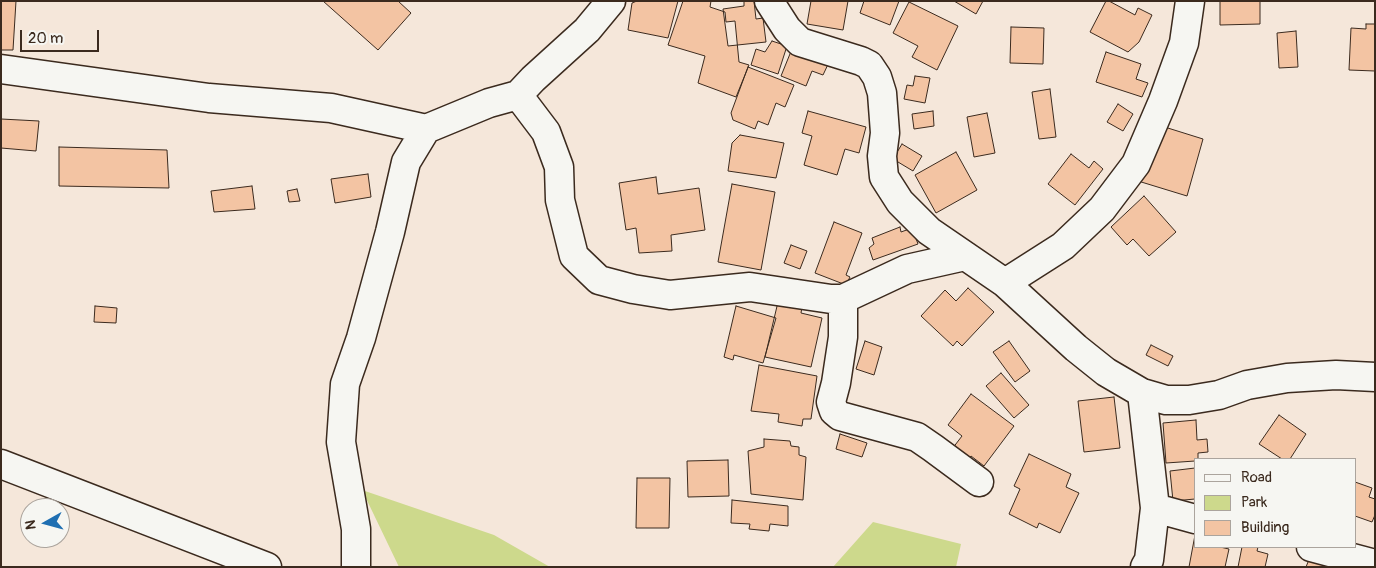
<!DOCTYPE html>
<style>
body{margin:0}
#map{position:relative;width:1376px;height:568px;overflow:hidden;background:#f5e7da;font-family:Pangolin,sans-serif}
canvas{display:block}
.frame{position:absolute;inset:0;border:2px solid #3b2a1e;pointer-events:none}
.legend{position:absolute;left:1194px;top:458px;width:162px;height:90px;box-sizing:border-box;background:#f6f6f2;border:1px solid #aba49d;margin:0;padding:6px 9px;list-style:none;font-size:15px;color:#3b2a1e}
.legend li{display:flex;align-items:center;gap:10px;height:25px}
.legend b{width:25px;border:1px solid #aba49d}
.north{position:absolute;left:20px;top:498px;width:50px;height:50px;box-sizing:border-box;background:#f6f6f2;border:1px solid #aba49d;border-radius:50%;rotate:263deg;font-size:14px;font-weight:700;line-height:20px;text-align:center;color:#3b2a1e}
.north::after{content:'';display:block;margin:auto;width:18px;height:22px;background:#1f6fb2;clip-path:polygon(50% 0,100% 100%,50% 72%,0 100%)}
.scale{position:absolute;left:20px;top:30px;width:79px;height:22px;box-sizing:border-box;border:2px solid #3b2a1e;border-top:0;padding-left:6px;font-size:15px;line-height:18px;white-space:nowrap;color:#3b2a1e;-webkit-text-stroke:4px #f6f6f2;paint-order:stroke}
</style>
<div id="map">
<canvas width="1376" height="568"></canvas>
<div class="frame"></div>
<ul class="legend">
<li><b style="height:6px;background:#f6f6f2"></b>Road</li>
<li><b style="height:14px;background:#cdd98c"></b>Park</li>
<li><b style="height:14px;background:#f3c4a3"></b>Building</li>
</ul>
<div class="north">N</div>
<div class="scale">20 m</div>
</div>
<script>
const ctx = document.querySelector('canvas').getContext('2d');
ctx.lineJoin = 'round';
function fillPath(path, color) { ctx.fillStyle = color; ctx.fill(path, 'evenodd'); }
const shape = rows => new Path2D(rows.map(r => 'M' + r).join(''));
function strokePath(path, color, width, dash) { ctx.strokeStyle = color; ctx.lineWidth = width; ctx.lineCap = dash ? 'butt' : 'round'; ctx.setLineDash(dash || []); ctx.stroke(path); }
fillPath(shape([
 [362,490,494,535,550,567,399,567],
 [873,522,961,544,956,567,833,567]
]), '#cdd98c');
const building = shape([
 [1,1,16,1,13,50,1,50,1,1],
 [323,1,398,1,411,13,378,50,323,1],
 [637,1,678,1,668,38,628,30,632,3,637,1],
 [683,1,711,1,710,7,725,12,726,22,735,21,739,62,749,65,736,97,698,83,705,56,668,45,683,1],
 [744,1,754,1,756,19,763,18,766,42,728,46,723,9,744,6,744,1],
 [811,1,848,1,843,30,807,24,811,1],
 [864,1,899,1,890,25,860,13,864,1],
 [954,1,983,1,976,14,954,1],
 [1106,1,1109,1,1135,15,1138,8,1152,15,1139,42,1128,52,1090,32,1106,1],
 [1220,1,1260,1,1260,24,1220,25,1220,1],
 [909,2,958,26,937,70,912,57,918,46,893,33,909,2],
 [1366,24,1375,24,1375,71,1349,70,1351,28,1366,29,1366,24],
 [1011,27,1044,28,1043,64,1010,63,1011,27],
 [1296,31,1298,67,1279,68,1277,33,1296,31],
 [772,41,787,46,778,74,751,65,756,49,765,52,772,41],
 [794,44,831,58,823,75,812,71,806,86,781,76,794,44],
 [1106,52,1141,64,1136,79,1148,83,1142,97,1096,82,1106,52],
 [748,67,794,85,785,107,776,103,768,125,758,121,755,129,733,120,731,113,748,67],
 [915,76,930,78,925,103,904,99,907,85,913,86,915,76],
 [1050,89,1056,137,1039,139,1032,92,1050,89],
 [1118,104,1133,114,1123,131,1107,122,1118,104],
 [808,111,866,127,859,153,845,149,837,175,804,165,812,136,802,133,808,111],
 [933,111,934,126,914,129,912,114,933,111],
 [987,113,995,153,974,157,967,117,987,113],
 [1,119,39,121,36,151,1,148,1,119],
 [1155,124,1203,139,1187,196,1138,181,1155,124],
 [740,135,784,143,776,178,728,171,732,143,740,135],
 [902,144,922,156,913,171,893,159,902,144],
 [59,147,167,150,169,188,59,186,59,147],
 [956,152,977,190,936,213,915,175,956,152],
 [1071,154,1089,168,1094,161,1103,169,1075,205,1048,184,1071,154],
 [368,174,371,197,335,203,331,179,368,174],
 [656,177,658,194,699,188,705,230,671,235,672,251,639,253,636,228,626,230,619,183,656,177],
 [732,184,775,192,761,270,718,262,732,184],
 [252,186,255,209,214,212,211,191,252,186],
 [297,189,300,201,289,202,287,191,297,189],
 [1144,196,1176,232,1149,256,1133,239,1127,245,1111,227,1144,196],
 [834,222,862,233,846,275,850,277,846,285,815,273,834,222],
 [900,227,901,232,912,228,918,244,873,260,869,248,874,244,872,238,900,227],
 [791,245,807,251,800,269,784,263,791,245],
 [968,288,994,312,962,346,957,341,953,346,921,316,945,290,956,301,968,288],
 [778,302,802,307,801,313,822,318,811,367,765,357,778,302],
 [95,306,117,308,116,323,94,322,95,306],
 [736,306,776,318,763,363,734,355,733,360,724,357,736,306],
 [865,341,882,347,874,375,856,369,865,341],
 [1009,341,1030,371,1015,382,993,352,1009,341],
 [1151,345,1173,356,1168,366,1146,355,1151,345],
 [759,365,817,376,811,419,803,419,802,426,778,422,779,414,751,411,759,365],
 [1001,373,1029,405,1014,418,986,386,1001,373],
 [971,394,1014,426,984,466,971,456,964,465,949,453,962,436,948,425,971,394],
 [1114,397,1120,448,1084,452,1078,401,1114,397],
 [1279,415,1306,434,1290,459,1282,459,1259,444,1279,415],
 [1196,420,1197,440,1207,439,1208,452,1198,453,1198,459,1195,459,1195,461,1166,463,1163,423,1196,420],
 [840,434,867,443,862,457,836,449,840,434],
 [764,439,790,441,791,446,799,447,799,455,806,457,803,500,751,494,748,451,764,447,764,439],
 [1029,454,1071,474,1066,487,1079,493,1060,533,1039,523,1037,528,1009,514,1020,489,1014,486,1029,454],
 [728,460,729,496,688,497,687,461,728,460],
 [1195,468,1195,499,1173,501,1170,471,1195,468],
 [637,478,670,478,669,528,636,528,637,478],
 [1355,482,1372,488,1369,497,1375,499,1375,515,1372,522,1355,516,1355,482],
 [732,500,788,506,788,526,770,524,769,531,749,529,750,524,731,523,732,500],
 [1195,535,1195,547,1220,547,1229,549,1225,567,1189,567,1195,535],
 [1242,547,1258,547,1257,551,1268,554,1265,567,1238,567,1242,547],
 [1310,557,1340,567,1306,567,1310,557]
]);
fillPath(building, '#f3c4a3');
strokePath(building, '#3b2a1e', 1);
const minor = shape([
 [769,1,787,29,800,42,861,61,869,65,877,77,882,93,885,133,882,156,884,177,900,202,929,231,1005,283,1076,348,1106,372,1142,393,1166,400,1189,400,1219,395,1247,385,1287,378,1336,375,1375,377],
 [1,69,209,98,331,108,426,129],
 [518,95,546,132,559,167,560,200,574,256,599,280,633,289,670,295,750,287,831,299,843,299,907,269,965,256],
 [1005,283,1063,246,1102,209,1136,164,1163,101,1184,43,1190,1],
 [843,299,843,337,836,383,831,402,834,411,840,416,917,437,933,448,979,482],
 [1142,393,1155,508,1149,560,1145,567],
 [1,464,267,567],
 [1155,508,1195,519],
 [1311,547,1375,564],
 [356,567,356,529,341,442,345,384,361,338,390,232,406,162,426,129,489,103,518,95,533,79,587,30,611,1]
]);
strokePath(minor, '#3b2a1e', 31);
strokePath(minor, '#f6f6f2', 28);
</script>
